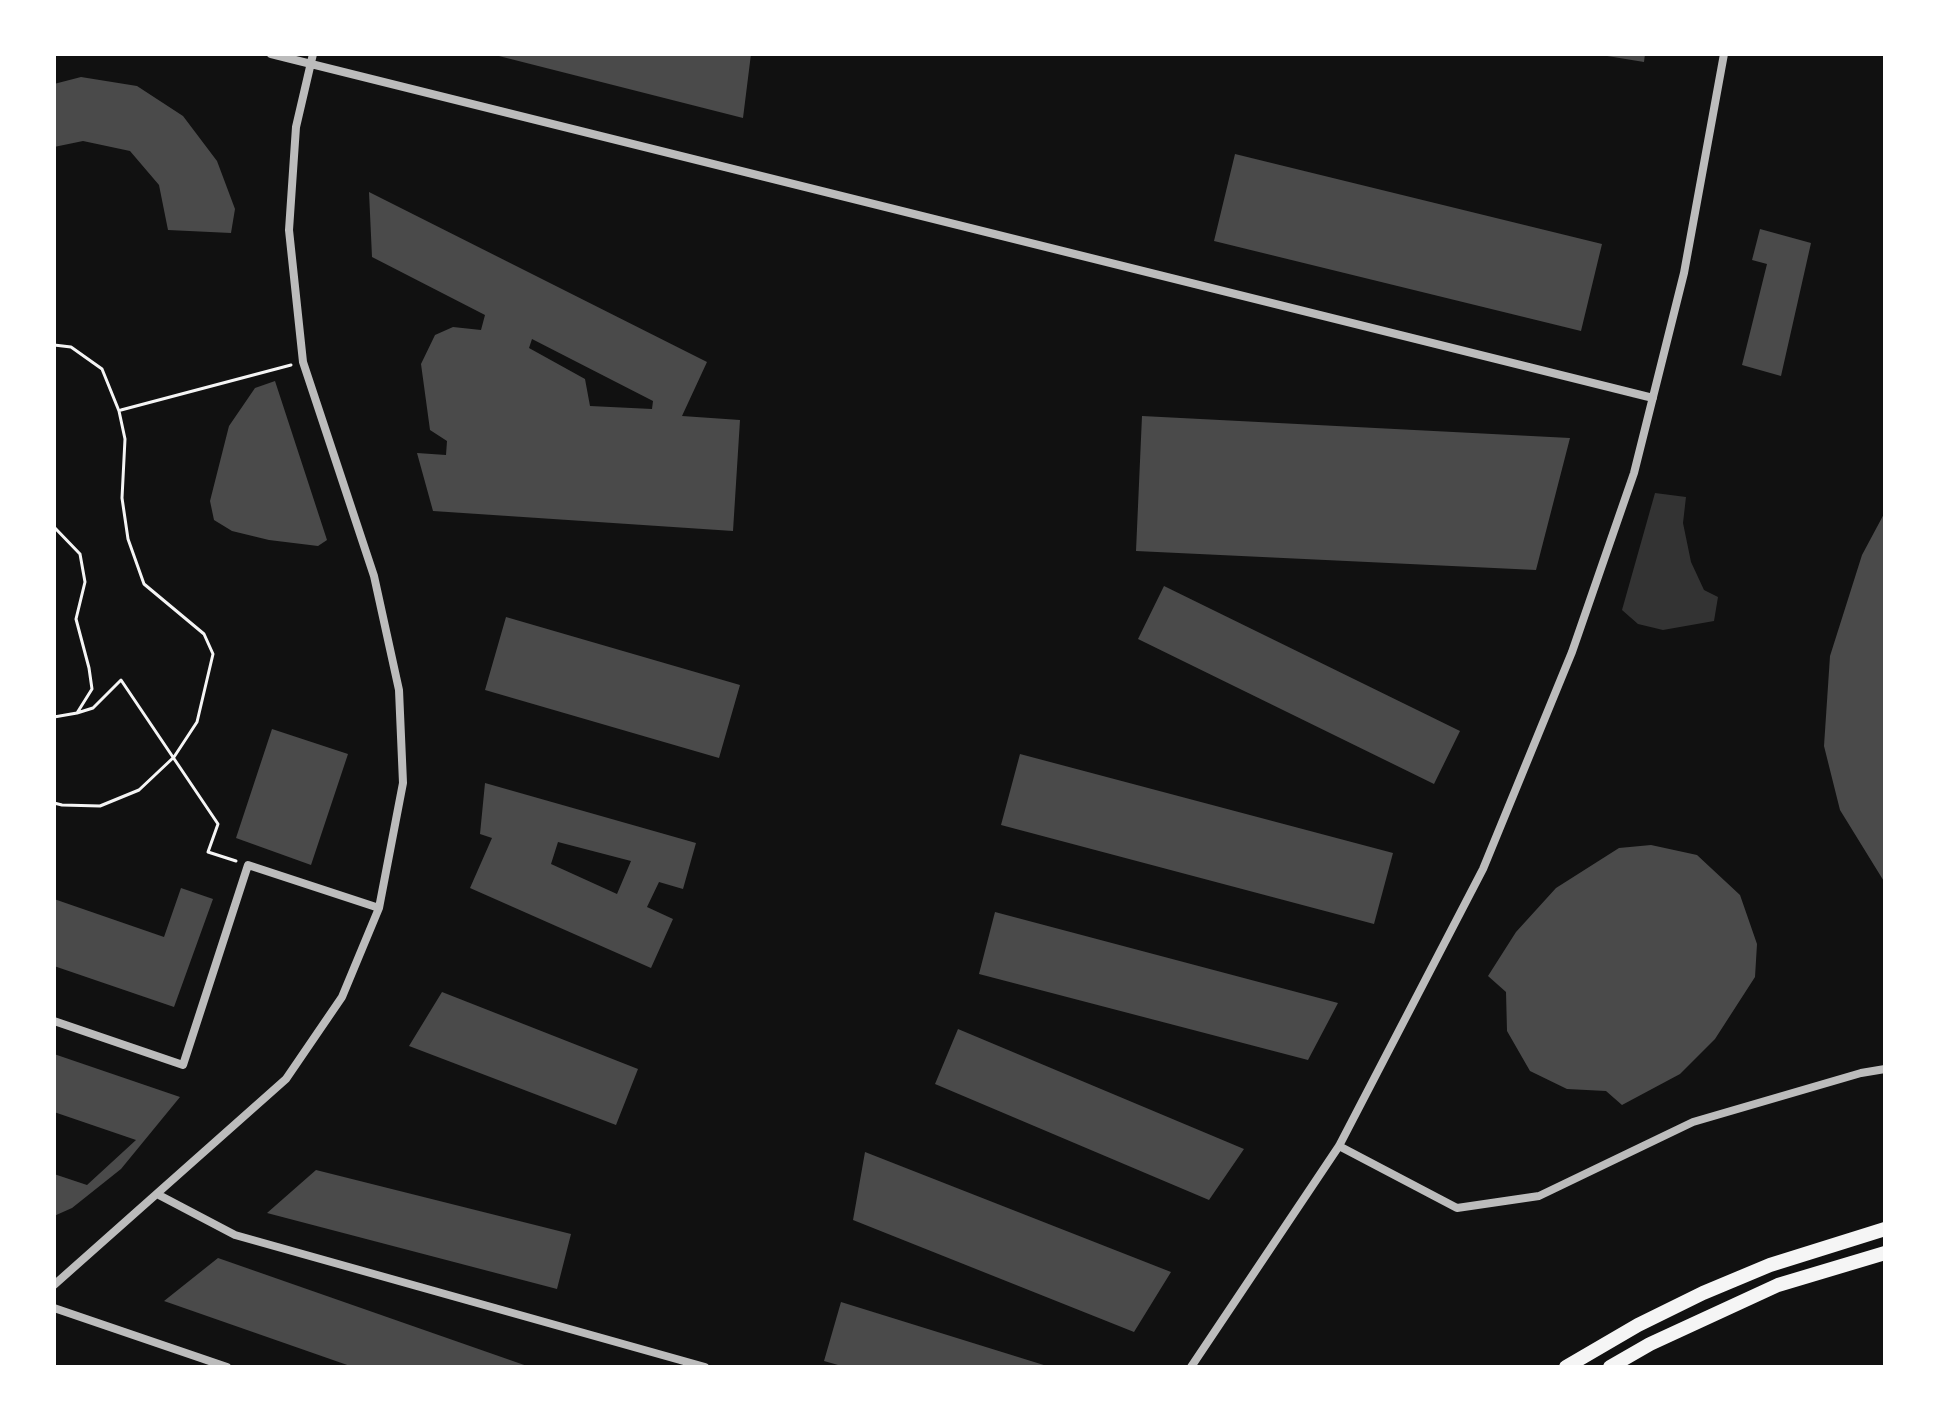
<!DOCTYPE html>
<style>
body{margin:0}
#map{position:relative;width:1939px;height:1421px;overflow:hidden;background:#111;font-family:Cabin,sans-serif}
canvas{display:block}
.frame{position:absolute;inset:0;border:56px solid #fff;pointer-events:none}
</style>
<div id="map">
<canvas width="1939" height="1421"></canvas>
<div class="frame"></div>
</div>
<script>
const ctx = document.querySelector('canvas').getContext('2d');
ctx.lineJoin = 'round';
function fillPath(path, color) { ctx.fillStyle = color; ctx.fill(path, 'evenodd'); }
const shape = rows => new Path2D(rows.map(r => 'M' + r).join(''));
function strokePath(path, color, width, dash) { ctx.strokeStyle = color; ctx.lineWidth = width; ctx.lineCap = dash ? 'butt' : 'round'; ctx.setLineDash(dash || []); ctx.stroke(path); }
fillPath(shape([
 [1655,493,1686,497,1683,523,1691,562,1704,590,1718,597,1714,621,1663,630,1638,624,1622,610]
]), '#333');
fillPath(shape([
 [491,54,751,54,743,118],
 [1595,54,1645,54,1644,62],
 [81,77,137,86,183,116,217,161,235,209,231,233,168,230,159,185,130,151,83,141,54,147,54,84],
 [1235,154,1602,244,1581,331,1214,241],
 [369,192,707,362,682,416,740,420,733,531,433,511,417,453,446,455,447,441,430,430,421,364,435,335,453,327,481,330,485,315,372,257],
 [532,339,653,401,652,409,590,406,585,379,529,348],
 [1760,229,1811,243,1781,376,1742,365,1767,264,1752,260],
 [275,381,327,540,318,546,269,540,232,531,214,520,210,501,229,426,255,388],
 [1142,416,1570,438,1536,570,1136,551],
 [1885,512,1885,883,1840,810,1824,746,1830,656,1862,555],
 [1164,586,1460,731,1434,784,1138,639],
 [506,617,740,685,719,758,485,690],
 [272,729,348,754,311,865,236,838],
 [1020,754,1393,853,1374,924,1001,825],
 [485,783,696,843,683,889,659,882,647,907,673,919,651,968,470,888,492,838,480,834],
 [558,842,631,861,617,894,551,864],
 [1651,845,1697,855,1740,895,1757,944,1755,977,1715,1039,1680,1074,1622,1105,1606,1091,1567,1089,1530,1071,1507,1031,1506,992,1488,976,1516,932,1556,888,1619,848],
 [181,888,213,899,174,1007,54,966,54,899,164,937],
 [995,912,1338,1003,1308,1060,979,974],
 [442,992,638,1069,616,1125,409,1046],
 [958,1029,1244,1149,1209,1200,935,1084],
 [54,1054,180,1097,121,1169,72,1208,54,1216,54,1174,87,1185,136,1140,54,1112],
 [865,1152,1171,1272,1134,1332,853,1220],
 [316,1170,571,1234,557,1289,267,1213],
 [218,1258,530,1367,353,1367,164,1301],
 [841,1302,1047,1366,1047,1367,845,1367,824,1361]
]), '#4a4a4a');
strokePath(shape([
 [54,345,71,347,102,369,119,411,125,439,122,498,128,539,144,584,204,634,213,654,197,722,174,757,139,790,100,806,62,805,54,803],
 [121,410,291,365],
 [54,527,80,554,85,582,76,619,89,668,92,689,77,713,54,717],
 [77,713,93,708,121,680,218,824,208,852,236,861]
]), '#f5f5f5', 3);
strokePath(shape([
 [271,54,1653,398],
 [54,1021,183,1065,248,865,379,908],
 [1339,1146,1457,1208,1539,1196,1693,1122,1861,1073,1885,1069],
 [157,1194,235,1235,705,1367],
 [54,1285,286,1079,342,997,379,908,403,783,399,690,374,576,303,362,289,230,296,127,313,54],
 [54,1308,227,1367],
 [1191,1367,1339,1146,1483,869,1572,652,1634,473,1684,273,1724,54]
]), '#bcbcbc', 8);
strokePath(shape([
 [1566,1367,1638,1325,1703,1293,1770,1265,1885,1229],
 [1610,1367,1650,1344,1778,1285,1885,1253]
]), '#f5f5f5', 14);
</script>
